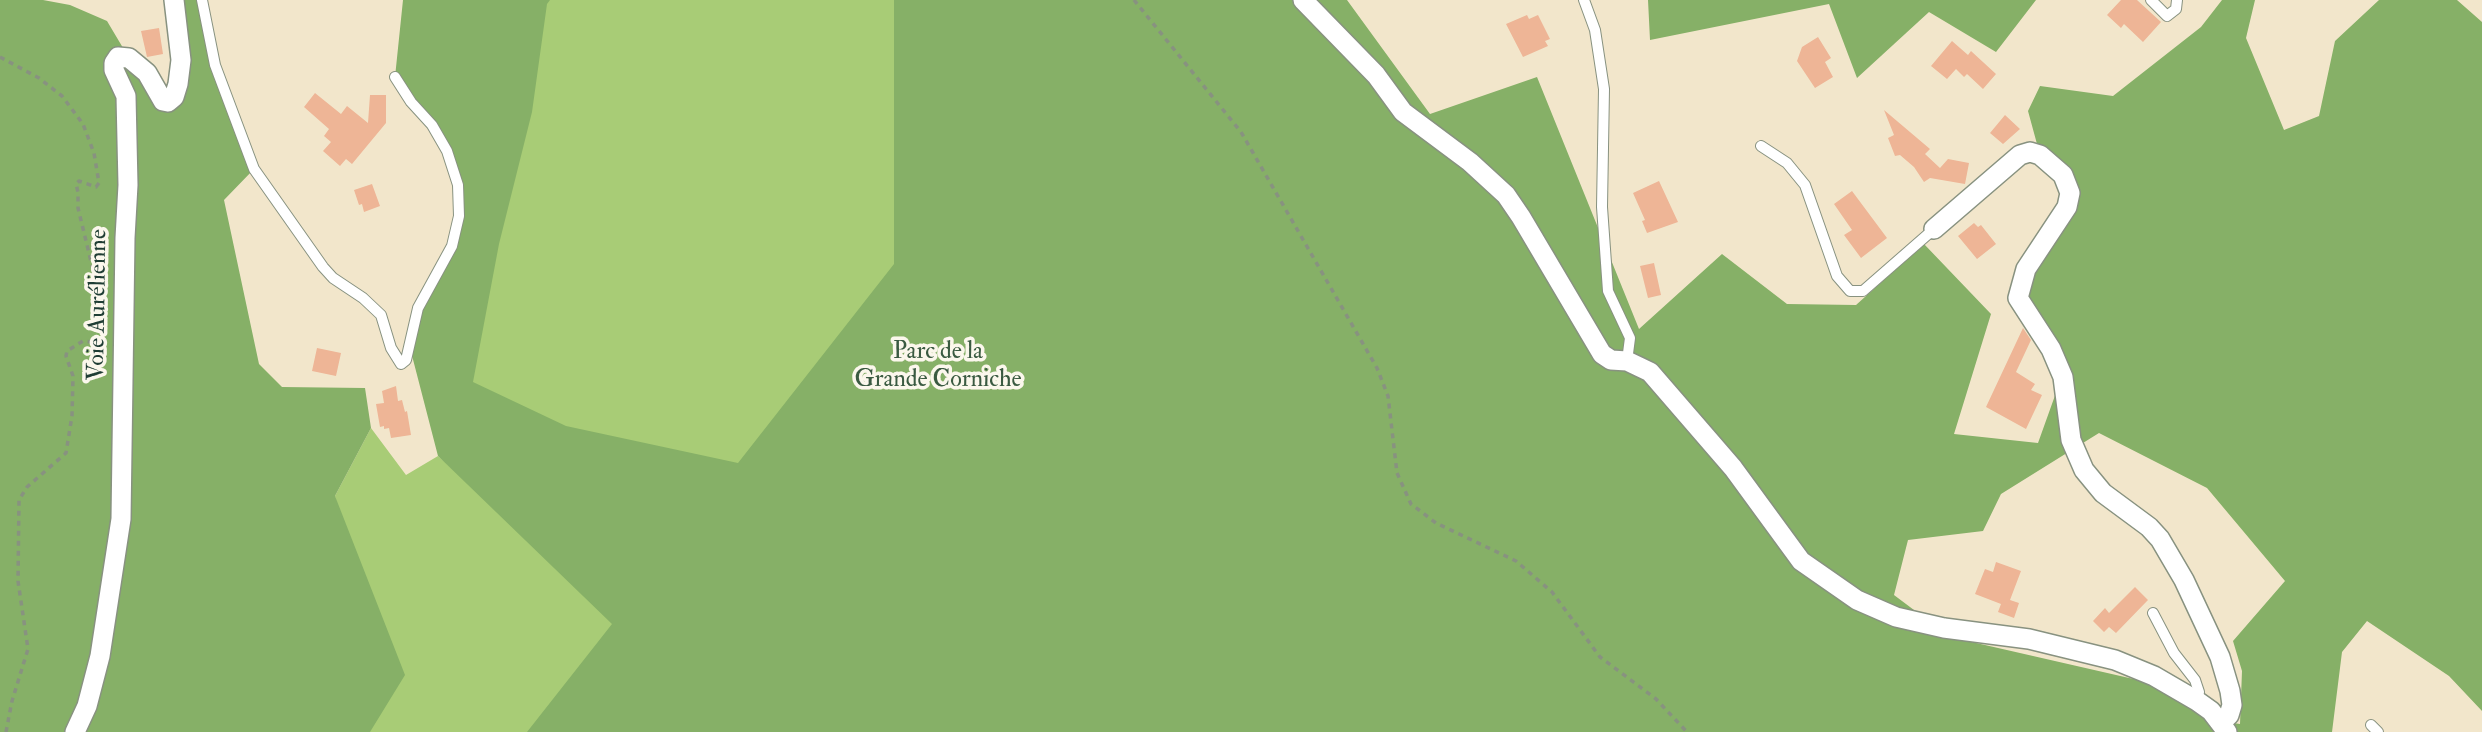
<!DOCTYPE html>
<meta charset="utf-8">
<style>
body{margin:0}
canvas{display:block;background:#f2e6cb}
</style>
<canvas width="2482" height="732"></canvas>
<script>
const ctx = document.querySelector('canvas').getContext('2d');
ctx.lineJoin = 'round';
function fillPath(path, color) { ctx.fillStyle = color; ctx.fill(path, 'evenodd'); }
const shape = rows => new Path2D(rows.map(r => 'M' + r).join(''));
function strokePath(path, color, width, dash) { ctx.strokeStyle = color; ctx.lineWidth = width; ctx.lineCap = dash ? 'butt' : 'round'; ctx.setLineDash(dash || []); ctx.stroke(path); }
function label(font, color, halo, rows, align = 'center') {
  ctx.font = font + ' "IM FELL Double Pica",serif'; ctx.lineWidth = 7; ctx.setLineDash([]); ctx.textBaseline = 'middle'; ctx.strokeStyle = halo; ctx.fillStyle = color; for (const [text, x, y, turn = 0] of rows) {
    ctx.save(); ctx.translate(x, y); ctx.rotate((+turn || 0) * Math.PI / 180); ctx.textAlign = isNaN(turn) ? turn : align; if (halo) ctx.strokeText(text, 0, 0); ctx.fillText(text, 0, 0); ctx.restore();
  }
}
fillPath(shape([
 [440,0,1280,0,1788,575,2194,732,366,732,335,496,371,428,406,475,438,456,454,470,489,196]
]), '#a8cc76');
fillPath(shape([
 [0,0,43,0,70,5,107,21,129,58,174,97,174,0,202,0,215,65,254,169,224,200,259,364,282,387,365,388,371,428,335,496,405,675,370,732,0,732],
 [403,0,550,0,547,4,532,112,499,244,473,382,566,426,738,463,894,264,894,0,1347,0,1430,114,1537,77,1639,329,1722,254,1787,304,1856,305,1924,244,1991,314,1954,434,2038,443,2062,376,2018,298,2070,193,2040,155,2028,111,2040,86,2113,96,2201,27,2222,0,2255,0,2246,38,2284,130,2319,116,2335,41,2379,0,2457,0,2482,22,2482,711,2449,676,2367,621,2342,652,2332,732,527,732,612,624,438,456,409,344,459,216,447,151,395,77],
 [2099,433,2207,488,2285,581,2233,641,2242,671,2240,724,2207,719,2151,683,1950,637,1894,595,1908,540,1983,531,2001,494],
 [1648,0,2036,0,1996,52,1929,12,1857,78,1829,4,1650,40]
]), '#86b067');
fillPath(shape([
 [2121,0,2137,0,2161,22,2143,42,2124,24,2121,28,2107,15],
 [1527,15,1529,19,1538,15,1550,39,1545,41,1548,46,1523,57,1506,24],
 [159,28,163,54,147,57,141,31],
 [1818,37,1831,58,1825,62,1833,77,1815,88,1797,61,1802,47],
 [1952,41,1968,55,1971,51,1996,74,1983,89,1967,74,1964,77,1956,69,1947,79,1931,66],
 [315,93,341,114,347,106,368,123,370,95,386,95,386,123,352,164,346,159,340,166,323,151,331,142,324,136,329,129,304,107],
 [1884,110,1930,149,1925,154,1940,168,1948,159,1969,163,1965,184,1930,178,1924,182,1914,167,1900,155,1895,156,1888,138,1894,135],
 [2005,115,2020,129,2003,144,1990,133],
 [1659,181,1678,222,1647,233,1642,221,1645,220,1633,193],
 [372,184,380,206,364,212,362,204,359,205,354,190],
 [1852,191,1887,238,1861,258,1844,235,1852,230,1834,204],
 [1974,223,1978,227,1981,225,1996,244,1977,259,1958,236],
 [1654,263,1661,295,1648,298,1640,266],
 [2023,328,2031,340,2016,372,2035,384,2031,390,2042,395,2026,429,1986,407],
 [317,348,341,353,336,376,312,371],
 [396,386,398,401,402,400,405,412,407,411,411,435,391,438,389,428,384,429,384,426,380,427,376,404,384,403,382,391],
 [1996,562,2021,571,2010,600,2019,603,2014,618,1998,612,2001,604,1975,594,1985,569,1993,572],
 [2135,587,2148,600,2116,633,2109,627,2104,632,2093,621,2105,608,2109,613]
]), '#eeb596');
const service = shape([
 [202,0,215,65,254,169,323,267,333,278,363,298,381,315,391,348,401,364,406,360,418,308,452,246,459,216,458,185,447,151,432,125,411,102,395,77],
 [1584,0,1595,30,1604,89,1602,207,1608,291,1630,338,1627,361],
 [2151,0,2167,16,2176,9,2177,0],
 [1761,146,1787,163,1805,185,1837,276,1850,291,1863,291,1934,229],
 [2153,613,2174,653,2195,680,2199,692,2197,701],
 [2371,725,2378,732]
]);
const minor = shape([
 [1303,0,1376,75,1403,112,1470,162,1506,195,1521,217,1602,354,1611,360,1627,361,1650,372,1733,468,1801,561,1857,600,1896,617,1944,628,2029,639,2115,660,2154,676,2197,701,2211,711,2227,732],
 [1934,229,2020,155,2030,152,2040,155,2063,175,2070,193,2067,207,2026,269,2018,298,2051,349,2063,377,2071,440,2084,470,2103,493,2149,527,2160,539,2184,580,2220,657,2230,691,2232,705,2229,715,2221,723],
 [75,732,87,706,100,656,121,519,125,238,128,185,126,96,114,70,114,63,118,57,129,58,147,73,163,101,168,102,174,97,178,84,181,60,174,0]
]);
strokePath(service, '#889280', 12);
strokePath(minor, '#889280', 22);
strokePath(shape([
 [1134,0,1241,132,1377,368,1388,396,1397,473,1411,504,1436,523,1516,561,1552,592,1600,657,1656,699,1687,732],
 [0,57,39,78,62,96,83,124,94,153,99,183,96,187,79,181,76,184,78,192,78,208,105,319],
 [6,732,12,701,28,649,18,581,19,500,27,487,66,453,72,416,73,376,66,356,67,351,83,341,91,342,104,359,107,358]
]), '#889280', 3.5, [5, 5]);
strokePath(service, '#fff', 10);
strokePath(minor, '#fff', 19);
label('24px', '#1f3d34', '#fbf7ec', [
 ["Voie Aurélienne",99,305,-89]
]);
label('24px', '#3a5a41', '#fbf7ec', [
 ["Parc de la",938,353],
 ["Grande Corniche",938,381]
]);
</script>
